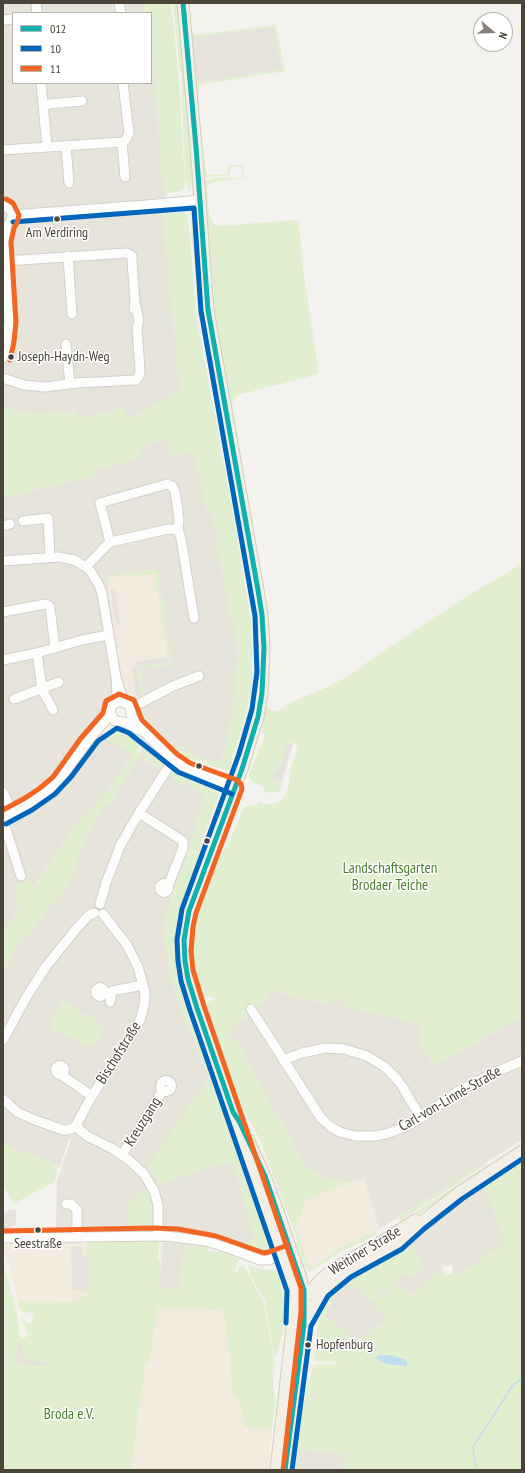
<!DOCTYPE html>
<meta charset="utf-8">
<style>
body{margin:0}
#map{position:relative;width:525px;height:1473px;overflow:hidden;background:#f4f2ee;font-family:"PT Sans Narrow",sans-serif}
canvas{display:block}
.frame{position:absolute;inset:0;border:4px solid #4b4439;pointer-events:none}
.legend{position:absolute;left:12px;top:12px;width:140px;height:72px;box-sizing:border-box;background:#fff;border:1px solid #b7b4b0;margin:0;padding:5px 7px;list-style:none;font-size:12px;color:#4b4439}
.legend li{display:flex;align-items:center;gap:8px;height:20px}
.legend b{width:20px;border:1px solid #b7b4b0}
.north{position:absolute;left:473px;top:12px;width:40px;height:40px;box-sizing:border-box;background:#fff;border:1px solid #b7b4b0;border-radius:50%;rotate:109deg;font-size:11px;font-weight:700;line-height:16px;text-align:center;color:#4b4439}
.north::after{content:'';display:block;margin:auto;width:14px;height:18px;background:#868178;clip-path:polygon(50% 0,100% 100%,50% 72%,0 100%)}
</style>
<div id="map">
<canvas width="525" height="1473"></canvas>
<div class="frame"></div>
<ul class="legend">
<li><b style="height:5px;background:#0fb1af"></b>012</li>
<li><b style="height:5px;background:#0065bd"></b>10</li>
<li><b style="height:5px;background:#f26522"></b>11</li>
</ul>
<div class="north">N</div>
</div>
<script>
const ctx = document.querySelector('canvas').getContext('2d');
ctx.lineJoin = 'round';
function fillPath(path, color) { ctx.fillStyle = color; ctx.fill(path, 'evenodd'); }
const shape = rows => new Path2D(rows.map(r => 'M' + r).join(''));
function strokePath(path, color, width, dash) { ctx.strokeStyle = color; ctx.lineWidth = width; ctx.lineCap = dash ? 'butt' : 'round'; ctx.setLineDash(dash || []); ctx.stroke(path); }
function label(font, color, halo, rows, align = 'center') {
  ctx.font = font + ' "PT Sans Narrow",sans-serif'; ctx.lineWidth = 3; ctx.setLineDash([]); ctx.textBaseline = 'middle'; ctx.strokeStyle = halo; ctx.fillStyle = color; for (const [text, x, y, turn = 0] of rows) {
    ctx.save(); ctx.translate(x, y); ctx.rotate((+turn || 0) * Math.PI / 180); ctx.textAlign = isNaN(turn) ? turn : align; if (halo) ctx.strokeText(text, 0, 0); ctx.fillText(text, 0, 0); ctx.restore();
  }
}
fillPath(shape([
 [3,3,145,3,146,13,13,13,13,83,151,83,151,49,153,54,162,176,165,184,166,194,163,215,180,389,135,416,126,419,123,408,76,419,75,415,77,410,39,415,13,410,3,406],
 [274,27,282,69,197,83,191,37],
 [167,440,194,451,206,508,213,519,231,622,235,622,236,643,238,643,236,683,234,704,227,744,221,759,209,762,181,750,150,728,152,724,145,718,138,699,144,696,140,668,171,665,158,569,108,576,108,589,124,692,112,694,105,707,102,717,94,727,103,735,132,754,112,785,100,799,79,821,33,888,30,880,24,882,16,891,19,909,3,933,3,498,46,487,94,476,93,470,138,459,143,448,152,443],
 [144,745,146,747,144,751,145,760,205,796,188,851,170,900,182,1010,209,1078,148,1168,155,1177,233,1162,255,1240,233,1246,210,1239,56,1235,57,1182,72,1137,69,1139,60,1166,10,1147,3,1141,3,969,11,955,60,895,71,879,82,846,103,808,112,800,140,756],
 [63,1001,81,1013,92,1017,102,1026,100,1038,92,1043,86,1045,66,1035,51,1030,55,1013],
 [272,991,328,1004,330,998,345,1001,345,1006,421,1024,419,1042,434,1066,522,1017,522,1140,379,1229,364,1178,345,1184,344,1182,324,1177,312,1172,305,1164,251,1069,243,1050,229,1033,230,1029,250,1015,247,1010,254,1006,256,1008],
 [484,1187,506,1243,484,1258,459,1273,453,1274,452,1265,443,1266,443,1269,409,1296,401,1286,383,1315,387,1320,362,1337,354,1340,324,1315,334,1297,349,1281,370,1301,397,1279,403,1272,412,1276,423,1267,412,1243,435,1217,458,1200],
 [164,1242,185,1244,179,1290,158,1288],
 [294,1448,345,1454,343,1470,291,1470]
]), '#e7e4dc');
fillPath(shape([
 [158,569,171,665,140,669,144,696,138,699,134,699,127,695,124,692,108,589,107,576],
 [364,1178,379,1229,336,1250,313,1267,309,1266,296,1228,306,1200,345,1184],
 [87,1241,87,1295,74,1302,18,1301,3,1245,4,1242],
 [158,1307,224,1311,233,1393,239,1399,244,1427,272,1430,269,1470,135,1470,132,1468,145,1366,149,1362]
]), '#f3ebdf');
fillPath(shape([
 [145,3,171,3,179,80,185,186,180,191,169,193,166,194,165,184,162,176,153,54,151,49,151,13,146,13],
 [173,3,180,3,185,73,180,72],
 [186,3,189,3,192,31,195,35,276,25,285,71,206,84,199,87,197,95,206,173,207,175,226,174,228,173,227,166,243,164,244,178,219,181,209,184,207,187,209,214,213,223,215,225,220,226,293,220,298,222,300,232,302,264,319,373,311,376,238,395,232,402,260,568,268,624,269,647,269,672,266,702,267,706,270,710,274,711,280,710,284,706,296,700,321,690,334,684,358,670,370,660,464,598,522,564,522,1017,434,1066,419,1042,420,1024,344,1006,345,1001,330,998,329,1004,272,991,256,1009,254,1006,248,1008,247,1011,250,1015,230,1029,229,1033,243,1050,251,1069,305,1164,312,1172,324,1177,344,1182,345,1184,306,1200,296,1228,309,1266,313,1267,336,1250,376,1230,378,1234,339,1253,312,1271,309,1270,304,1265,295,1233,260,1140,236,1094,206,1006,208,1002,217,998,202,996,194,968,192,951,195,912,201,902,221,855,230,841,244,807,250,805,257,805,259,802,269,804,274,804,279,802,284,797,288,790,292,764,298,749,296,744,291,743,288,744,284,750,280,770,273,779,283,783,280,791,269,793,263,791,262,790,264,789,263,787,251,781,249,776,250,772,265,736,262,732,267,672,212,298,214,295,214,290,211,287,203,182,210,179,231,177,231,179,243,177,241,166,230,167,230,175,207,177,203,176,193,76,195,74,197,83,282,69,274,27,192,37,195,70,192,70],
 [183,75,186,75,192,141,191,163,192,184,189,191,185,177,181,76],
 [190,209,195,213,196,216,260,633,257,704,237,768,235,767,234,757,249,709,254,682,255,631,235,507,198,313],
 [169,213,184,213,188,215,196,314,233,512,252,629,252,682,251,692,244,722,232,757,232,767,227,771,203,763,204,761,199,759,199,761,186,758,182,754,183,751,209,762,221,759,227,744,234,704,238,644,236,643,235,622,231,622,213,519,206,508,194,451,171,456,167,440,152,443,143,448,138,459,93,470,95,476,46,487,3,498,3,406,13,410,39,415,78,410,75,415,76,419,123,408,126,419,135,416,180,389,163,215],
 [158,569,171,665,140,669,144,696,136,699,136,697,141,696,137,667,168,662,155,574,124,578,124,575,109,578,109,582,107,576],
 [141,708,145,718,152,724,150,728,181,750,179,753,164,743,140,720,138,713],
 [114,729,130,730,142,742,140,748,134,755,135,756,144,745,140,756,112,800,103,808,94,824,82,846,71,879,60,895,11,955,3,969,3,933,19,909,16,890,17,885,30,880,34,888,79,821,100,799,112,785,132,754,103,735],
 [147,746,164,762,164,765,161,771,154,767,155,765,145,760,144,751],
 [174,771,216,791,219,794,203,839,198,863,185,898,178,923,176,946,178,967,182,985,271,1248,270,1252,266,1256,262,1256,247,1252,246,1250,233,1246,254,1240,233,1162,214,1166,160,1185,147,1168,209,1078,170,979,163,927,170,900,188,851,205,796,168,775,170,772],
 [204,839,207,842,205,852,186,905,180,941,271,1242,182,975,179,963,178,947,180,925,188,894,202,855],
 [191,929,190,951,192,968,200,996,233,1094,257,1141,269,1169,266,1168,237,1111,192,978,188,951],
 [63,1001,81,1013,92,1017,102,1026,103,1030,100,1038,92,1043,89,1048,86,1045,85,1046,79,1041,51,1030,55,1013],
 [3,1141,11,1147,60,1166,59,1168,51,1165,58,1170,54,1182,13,1204,3,1185],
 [522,1155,522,1470,343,1470,345,1454,294,1448,313,1365,337,1364,338,1362,314,1361,318,1324,324,1307,325,1306,329,1305,324,1315,354,1340,362,1337,387,1320,374,1304,376,1301,394,1285,401,1286,409,1296,441,1270,443,1269,444,1275,459,1273,484,1258,505,1243,484,1187,461,1198,461,1197],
 [498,1162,405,1223,401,1222,486,1166],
 [484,1164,485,1165,400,1221,399,1220,398,1217],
 [148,1186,154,1199,155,1232,128,1234,128,1205],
 [435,1217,412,1243,423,1267,412,1276,403,1272,397,1279,370,1301,349,1281,334,1297,331,1302,327,1301,334,1289,342,1282,351,1275,391,1253],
 [159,1240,158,1260,161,1262,158,1287,179,1290,185,1244,164,1242,162,1258,160,1256,163,1240,206,1244,207,1250,215,1252,220,1251,220,1249,230,1253,239,1259,236,1266,235,1274,238,1272,239,1265,244,1266,248,1273,264,1304,275,1363,273,1378,275,1401,272,1430,244,1427,239,1399,233,1393,224,1311,158,1307,149,1362,145,1366,132,1467,135,1470,3,1470,3,1263,17,1313,20,1337,25,1338,28,1335,21,1316,28,1324,32,1323,34,1316,32,1313,23,1312,20,1310,18,1301,74,1302,87,1295,87,1241],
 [248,1265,259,1269,273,1270,278,1273,279,1276,284,1298,284,1316,282,1334,276,1358,273,1349,265,1301,251,1276]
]), '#e1eecf');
fillPath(shape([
 [115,589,120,624,116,625,110,590],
 [167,657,168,662,137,667,141,696,136,696,132,667,137,666,136,662],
 [6,731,16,748,3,755,3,733],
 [288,744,293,744,282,782,273,779,276,770,280,770,284,750],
 [23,776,33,794,20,801,11,783],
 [10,1210,16,1210,16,1226,12,1226,6,1231,3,1231,3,1215],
 [71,1246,82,1247,82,1256,87,1256,87,1292,72,1289],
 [17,1343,21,1343,24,1358,27,1360,45,1362,47,1366,16,1363]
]), '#e6e3df');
fillPath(shape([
 [379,1355,389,1355,404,1359,407,1362,407,1364,406,1366,386,1364,375,1358,375,1357]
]), '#c0ddf1');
strokePath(shape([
 [476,1470,473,1447,513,1385,521,1379]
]), '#c0ddf1', 1.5);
const minor = shape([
 [36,3,37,13],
 [119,3,121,13],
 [3,20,13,19],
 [41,83,47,147],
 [44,107,49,104,82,101],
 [122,142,125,177],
 [66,146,69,183],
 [3,150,122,142,126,140,129,133,123,83],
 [3,205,11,210,12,215,11,220],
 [12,215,146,205,200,200],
 [68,256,72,314],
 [5,261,127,253,132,256,132,260,135,303,134,309],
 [66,344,70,384],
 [3,358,7,341,9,322,4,242,7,225],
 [3,378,24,385,45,387,77,383,136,380,139,376,140,370,137,328,139,320,135,303],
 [23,521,48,518,50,557],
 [3,526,10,524],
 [110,542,100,503,167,484,172,486,175,491,179,519,178,530],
 [3,561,59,557,74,560,86,567,91,572,99,585,102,593,116,677],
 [86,567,101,551,110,542,115,541,168,529,178,530,181,538,194,618],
 [3,612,45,604,48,605,50,607,55,648],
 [37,653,42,689,53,710],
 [3,660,37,653,82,640,109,635],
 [14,699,59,682],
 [115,703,117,694,116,677,124,702],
 [131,708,173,686,199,676],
 [110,713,115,721,127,723,138,730],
 [3,792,13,813],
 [139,813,183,841,183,848,168,886],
 [3,818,29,804,44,794,58,782,87,742,109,716,112,705,120,701,129,705,131,710,131,715,136,724,173,760,187,769,235,787],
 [3,820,21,876],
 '159.5 888a4.5 4.5 0 1 1 9 0a4.5 4.5 0 1 1-9 0Z',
 [100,904,106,883,121,844,139,813,173,760],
 '95.5 992a4.5 4.5 0 1 1 9 0a4.5 4.5 0 1 1-9 0Z',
 [110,1002,112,991,143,985],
 [251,1009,321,1118,331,1127,340,1132,355,1136,374,1136,386,1134,405,1127,421,1118,457,1092,491,1074,522,1061],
 [3,1040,27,996,47,965,77,928,89,915,94,913],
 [283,1060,302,1053,325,1048,344,1049,367,1056,385,1067,397,1079,402,1086,421,1118],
 '55.5 1070a4.5 4.5 0 1 1 9 0a4.5 4.5 0 1 1-9 0Z',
 [60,1074,92,1096],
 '160.5 1086a5.5 5.5 0 1 1 11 0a5.5 5.5 0 1 1-11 0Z',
 [3,1099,17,1112,35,1120,63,1130,68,1130,75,1127,79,1129,87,1136,113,1149,129,1160,144,1174,154,1191,158,1205,158,1235],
 [75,1127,92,1096,136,1027,140,1020,144,1006,145,992,138,967,127,945,103,914],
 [122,1155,163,1090],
 [66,1204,71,1204,77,1210,77,1237],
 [3,1238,166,1236,206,1241,231,1249,260,1260,268,1260,282,1255]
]);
const major = shape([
 [183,3,196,147,208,310,258,590,262,615,264,648,262,693,258,717,242,769,189,911,184,940,185,961,188,979,197,1008,294,1290,293,1323],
 [250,1144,265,1176,274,1200,301,1278,305,1301],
 [276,1470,292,1328,293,1323,305,1298,319,1281,333,1269,384,1240,415,1220],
 [285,1470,304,1324,323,1291,347,1271,398,1243,419,1224,458,1193,522,1151]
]);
strokePath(minor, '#d2d0cb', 11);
strokePath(major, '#d6cebb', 13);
strokePath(minor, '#fdfdfc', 9);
strokePath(major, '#f2efe6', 11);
strokePath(shape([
 [183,3,196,147,208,310,258,590,262,615,264,648,262,693,258,717,242,769,189,911,184,940,185,961,188,979,197,1008,233,1112,239,1121,265,1176,304,1290,304,1324,285,1470]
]), '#0fb1af', 5);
strokePath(shape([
 [13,222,194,208,201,311,255,616,257,672,252,709,239,754,182,909,177,940,178,961,181,981,190,1010,287,1291,286,1323],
 [6,824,32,810,55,794,71,777,98,741,117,728,129,733,178,772,232,794],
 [292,1470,311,1326,328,1296,351,1277,402,1249,424,1229,462,1199,522,1159]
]), '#0065bd', 5);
strokePath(shape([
 [6,199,13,203,19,215,17,223,14,228,11,242,16,322,14,342,10,360],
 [3,810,25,798,40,788,53,777,81,738,103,713,106,701,119,694,134,700,142,720,177,754,190,763,237,780,241,784,242,789,196,913,193,927,191,951,193,970,204,1006,301,1288,301,1312,283,1470],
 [3,1231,153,1228,178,1229,216,1236,264,1253,269,1252,288,1245]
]), '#f26522', 5);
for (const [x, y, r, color] of [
 [57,219,3.5,"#4b4439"],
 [11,357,3.5,"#4b4439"],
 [199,766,3.5,"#4b4439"],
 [207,841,3.5,"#4b4439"],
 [38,1230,3.5,"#4b4439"],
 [308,1345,3.5,"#4b4439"]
]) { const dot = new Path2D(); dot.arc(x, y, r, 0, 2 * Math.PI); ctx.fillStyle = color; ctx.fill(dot); strokePath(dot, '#fff', 1.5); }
label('14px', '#4b4439', '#fff', [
 ["Am Verdiring",57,233],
 ["Joseph-Haydn-Weg",18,357,"left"],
 ["Seestraße",38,1244],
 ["Hopfenburg",316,1345,"left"]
]);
label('15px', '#4a7f2a', '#fff', [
 ["Landschaftsgarten",390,869],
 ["Brodaer Teiche",390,886],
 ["Broda e.V.",69,1415]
]);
label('15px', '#4b4439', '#fff', [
 ["Bischofstraße",119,1053,-58],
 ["Carl-von-Linné-Straße",450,1099,-30],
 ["Kreuzgang",143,1122,-58],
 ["Weitiner Straße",365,1251,-31]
]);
</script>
